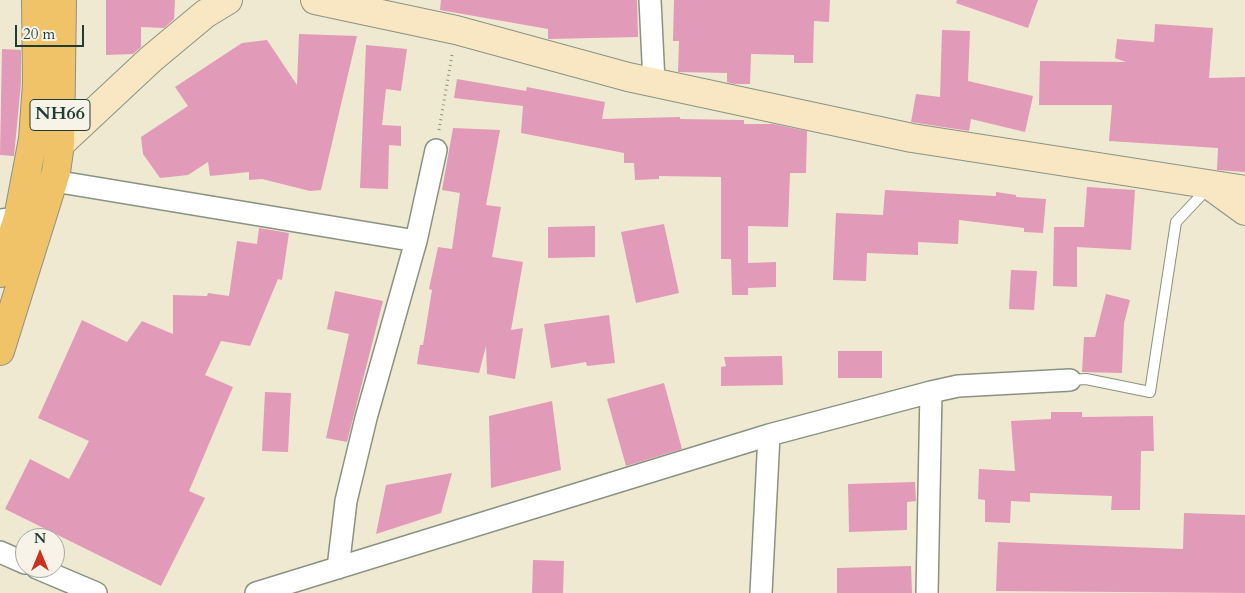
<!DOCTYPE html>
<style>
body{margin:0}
#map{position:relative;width:1245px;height:593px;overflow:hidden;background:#f0e9d1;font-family:Cardo,serif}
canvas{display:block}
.north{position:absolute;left:15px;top:528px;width:50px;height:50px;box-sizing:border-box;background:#f7f3e8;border:1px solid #a1aaa0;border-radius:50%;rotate:0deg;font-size:14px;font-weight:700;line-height:20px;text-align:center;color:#1f3d34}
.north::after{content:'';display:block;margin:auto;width:18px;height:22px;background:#c8321e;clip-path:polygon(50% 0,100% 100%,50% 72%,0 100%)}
.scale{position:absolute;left:15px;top:25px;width:69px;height:22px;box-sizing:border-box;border:2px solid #1f3d34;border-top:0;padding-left:6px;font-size:15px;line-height:18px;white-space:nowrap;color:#1f3d34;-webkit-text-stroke:4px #f7f3e8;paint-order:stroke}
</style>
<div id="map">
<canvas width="1245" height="593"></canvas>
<div class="north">N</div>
<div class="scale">20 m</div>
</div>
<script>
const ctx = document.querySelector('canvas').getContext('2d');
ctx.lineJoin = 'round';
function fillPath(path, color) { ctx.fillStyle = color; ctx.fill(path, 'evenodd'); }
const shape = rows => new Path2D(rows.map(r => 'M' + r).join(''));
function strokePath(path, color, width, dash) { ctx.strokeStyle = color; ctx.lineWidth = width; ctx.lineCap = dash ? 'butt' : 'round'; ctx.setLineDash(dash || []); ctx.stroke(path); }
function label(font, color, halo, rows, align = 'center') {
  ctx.font = font + ' Cardo,serif'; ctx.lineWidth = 5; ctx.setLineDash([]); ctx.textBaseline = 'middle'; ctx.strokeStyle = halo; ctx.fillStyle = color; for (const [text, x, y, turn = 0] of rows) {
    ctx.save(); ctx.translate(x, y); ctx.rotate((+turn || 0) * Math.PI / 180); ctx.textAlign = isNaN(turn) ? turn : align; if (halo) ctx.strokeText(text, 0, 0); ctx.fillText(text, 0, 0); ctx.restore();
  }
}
fillPath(shape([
 [106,0,175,0,174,19,164,28,141,27,141,47,133,54,106,55],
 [441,0,637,0,638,37,548,39,548,29,440,10],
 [674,0,830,0,829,22,814,21,813,63,794,63,794,55,751,54,750,84,734,84,727,82,727,73,678,72,679,41,673,41],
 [957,0,1038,0,1028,28,956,3],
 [1155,24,1213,28,1209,78,1245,77,1245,172,1217,170,1218,148,1109,141,1112,105,1039,105,1040,61,1126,62,1115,58,1117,39,1154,42],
 [942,30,970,31,968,81,1033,96,1025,132,971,119,969,131,911,122,916,94,940,97],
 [299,34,357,36,321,190,310,191,262,179,249,180,249,172,210,176,208,162,188,175,160,178,143,154,141,137,188,106,175,87,242,43,267,40,297,85],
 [366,45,407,49,401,91,386,89,382,125,401,126,401,146,389,145,388,189,360,188],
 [2,49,21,50,21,83,14,156,0,155],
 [457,79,526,91,527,87,605,102,602,119,680,117,680,119,744,120,744,124,773,124,807,131,806,173,790,173,788,227,748,226,748,263,776,262,776,287,748,288,748,295,732,295,731,259,721,259,721,177,659,176,659,179,635,180,634,163,624,163,624,153,521,133,523,106,454,98],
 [453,128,500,130,486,205,501,207,492,257,523,262,511,330,523,328,515,379,487,374,486,346,479,373,417,364,420,345,423,345,432,290,429,289,438,247,452,249,460,193,442,190],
 [1087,187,1135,190,1131,250,1077,247,1077,287,1053,286,1054,227,1084,227],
 [885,190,996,196,996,192,1016,195,1016,197,1046,199,1043,233,1024,232,1024,228,959,220,958,244,918,242,918,255,867,253,866,281,833,280,836,213,883,215],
 [664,224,679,293,636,303,621,232],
 [595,226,595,257,548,258,548,227],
 [259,228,289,233,282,280,278,279,250,346,221,341,205,375,233,387,189,491,205,498,161,586,5,509,30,459,69,479,89,441,38,418,82,320,127,342,142,321,173,334,173,295,207,296,208,293,229,296,237,241,257,244],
 [1011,270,1037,271,1034,310,1009,309],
 [335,291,383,301,347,442,326,438,349,334,327,329],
 [1106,294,1130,300,1124,323,1122,373,1082,372,1084,337,1095,337],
 [609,315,615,363,587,366,586,362,551,368,544,324],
 [838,351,882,351,882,378,838,378],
 [782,356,783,385,721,386,721,367,726,366,724,357],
 [664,383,682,449,626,466,607,399],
 [265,392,291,393,288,452,262,451],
 [552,401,561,470,491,488,489,416],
 [1051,412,1082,412,1082,417,1153,416,1154,451,1141,451,1140,510,1111,510,1112,496,1030,493,1030,502,1011,501,1010,523,985,522,985,500,978,499,979,469,1015,471,1011,421,1051,419],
 [452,473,441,513,376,534,386,485],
 [915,482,916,501,907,502,907,530,849,532,848,484],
 [1184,513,1245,515,1245,593,996,591,998,542,1183,549],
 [533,560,564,561,563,593,532,593],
 [911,566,912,593,837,593,837,568]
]), '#e19ab8');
const lane = shape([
 [1070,380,1086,379,1150,392,1176,222,1209,187]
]);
const street = shape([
 [650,0,654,82],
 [54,181,416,241,436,150],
 [0,220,18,218],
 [0,552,25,563],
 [37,568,96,593],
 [338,568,346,501,366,418,416,241],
 [256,593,769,435,931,392,958,386,1070,380],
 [761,593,769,435],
 [927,593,931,392]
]);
const secondary = shape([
 [315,0,456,30,628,77,912,138,1245,190],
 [60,144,151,59,205,14,228,0],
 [1212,187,1245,211]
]);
const highway = shape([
 [0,273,18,218,33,139,37,83,36,0],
 [0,351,56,172,60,144,62,0]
]);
strokePath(lane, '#889382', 12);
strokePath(street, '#889382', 24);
strokePath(secondary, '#889382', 30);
strokePath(highway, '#889382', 30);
strokePath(shape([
 [439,130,452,55]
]), '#889382', 3, [1, 4]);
strokePath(lane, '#fff', 10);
strokePath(street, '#fff', 21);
strokePath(secondary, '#f9e7c3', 28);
strokePath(highway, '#f0c369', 28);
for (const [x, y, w] of [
 [60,115,60]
]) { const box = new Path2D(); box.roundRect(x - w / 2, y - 15.5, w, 31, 4); ctx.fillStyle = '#f7f3e8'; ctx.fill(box); strokePath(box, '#1f3d34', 1); }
label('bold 18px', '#1f3d34', null, [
 ["NH66",60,115]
]);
</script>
